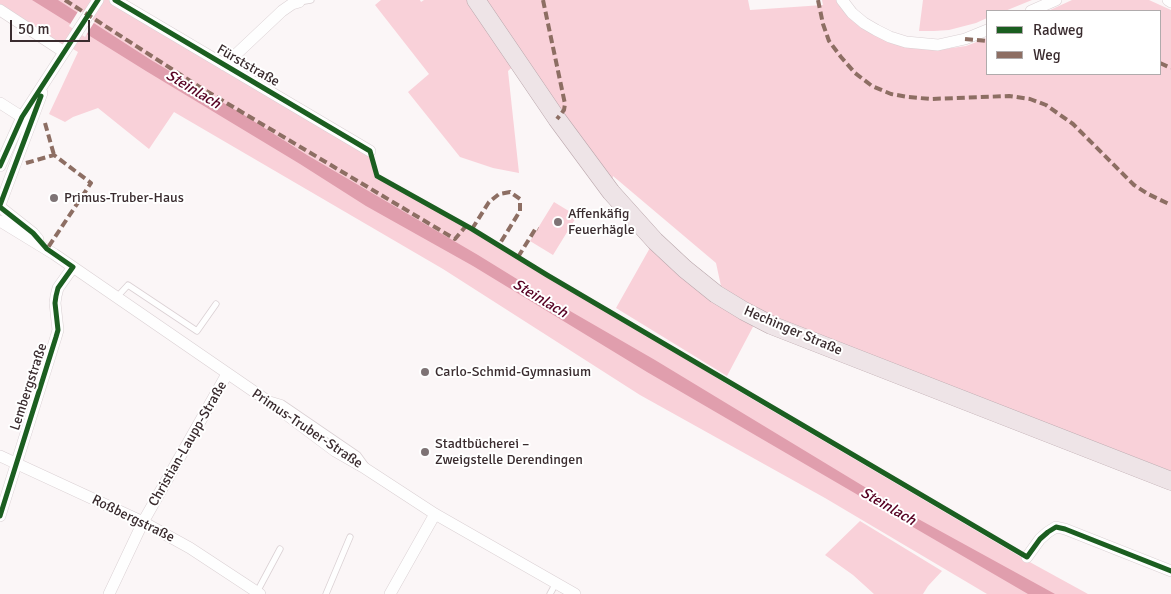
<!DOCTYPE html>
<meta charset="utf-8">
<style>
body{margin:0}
#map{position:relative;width:1171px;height:594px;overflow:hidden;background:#fbf6f7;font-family:Signika,sans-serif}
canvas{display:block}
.legend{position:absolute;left:986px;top:10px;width:175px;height:65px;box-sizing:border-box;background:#fff;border:1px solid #b0abac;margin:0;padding:6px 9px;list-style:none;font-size:15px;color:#3a2c2f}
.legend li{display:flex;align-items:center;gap:10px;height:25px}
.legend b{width:25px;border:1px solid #b0abac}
.scale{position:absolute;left:10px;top:20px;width:80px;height:22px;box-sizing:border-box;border:2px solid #3a2c2f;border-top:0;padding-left:6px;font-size:15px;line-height:18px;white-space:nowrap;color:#3a2c2f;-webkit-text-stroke:4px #fff;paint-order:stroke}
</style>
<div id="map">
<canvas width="1171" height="594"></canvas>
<ul class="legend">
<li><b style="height:6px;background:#1b5e20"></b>Radweg</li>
<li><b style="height:6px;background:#8d6e63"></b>Weg</li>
</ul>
<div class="scale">50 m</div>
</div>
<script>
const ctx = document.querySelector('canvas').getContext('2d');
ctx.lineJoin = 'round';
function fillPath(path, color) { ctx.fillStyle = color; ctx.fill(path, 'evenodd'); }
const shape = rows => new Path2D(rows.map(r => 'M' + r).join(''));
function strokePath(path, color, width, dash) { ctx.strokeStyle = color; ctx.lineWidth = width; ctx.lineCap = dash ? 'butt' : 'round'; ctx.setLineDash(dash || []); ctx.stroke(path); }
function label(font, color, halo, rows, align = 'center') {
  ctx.font = font + ' Signika,sans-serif'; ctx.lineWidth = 4; ctx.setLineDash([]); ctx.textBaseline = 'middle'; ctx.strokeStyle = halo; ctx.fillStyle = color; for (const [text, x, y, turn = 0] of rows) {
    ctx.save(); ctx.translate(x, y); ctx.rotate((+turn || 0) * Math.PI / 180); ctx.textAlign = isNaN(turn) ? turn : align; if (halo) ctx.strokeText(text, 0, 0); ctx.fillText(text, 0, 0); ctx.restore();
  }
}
fillPath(shape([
 [0,0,115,0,370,151,377,176,472,229,613,313,725,383,1026,560,1088,594,987,594,825,498,640,395,443,269,174,112,149,149,98,108,73,117,65,122,49,114,78,52,68,46,64,52,0,10],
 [381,0,420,0,421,2,424,0,748,0,750,10,823,5,822,0,837,0,851,17,937,50,966,46,987,38,987,74,1160,74,1160,11,1048,11,1072,0,1149,0,1171,10,1171,471,807,331,763,311,736,296,721,286,716,263,613,176,611,192,518,62,508,71,519,173,493,168,460,157,408,92,429,74,375,5],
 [923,0,1032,0,1005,11,987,11,987,18,976,23,949,30,934,31,919,31],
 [554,202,577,216,553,255,530,241],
 [651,246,755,323,727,376,616,308],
 [860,521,942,571,928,586,923,594,874,594,853,575,825,555]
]), '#f9d1d9');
fillPath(shape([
 [32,0,58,0,151,60,244,115,307,155,478,255,551,300,655,360,911,515,1055,594,1028,594,906,523,647,372,473,266,366,206,300,164,146,71]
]), '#e09ead');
fillPath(shape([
 [79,10,95,21,85,37,69,26]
]), '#fbf6f7');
const service = shape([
 [299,2,311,0],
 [117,297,128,285,197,331,216,304],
 [272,400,282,403,358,455,366,466],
 [257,592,280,549],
 [326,594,350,537],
 [550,594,556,583]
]);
const minor = shape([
 [115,0,370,151],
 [842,0,852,13,864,23,876,30,890,37,906,42,938,45,965,39,987,30],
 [1168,0,1171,2],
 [0,10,64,52],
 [1031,11,1056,0],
 [224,65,230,60,282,11,292,4,299,2],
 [0,103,22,117,29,120],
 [0,166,22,117,98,0],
 [0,205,42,93],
 [0,207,33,233,38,239],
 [0,221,54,254,275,406,335,451,363,467,435,514,575,594],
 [0,456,143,522,190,548,260,594],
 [0,516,56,337,58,330,55,303,56,296,58,288,73,267],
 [1027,557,1040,539,1048,532,1056,527,1065,529,1171,571],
 [109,594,143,522,227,374],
 [390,594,435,514]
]);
const primary = shape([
 [476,0,557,119,611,192,655,241,685,269,716,294,744,311,771,325,1171,481]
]);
strokePath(service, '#dad0d3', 7);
strokePath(minor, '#dad0d3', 12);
strokePath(primary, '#baa7ac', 19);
strokePath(service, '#fefefe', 5.5);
strokePath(minor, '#fefefe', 11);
strokePath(primary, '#eee4e7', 18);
strokePath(shape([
 [65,0,198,86,455,239,466,226],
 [543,0,565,104,564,110,557,119],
 [818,0,823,24,829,41,841,57,855,73,872,86,891,94,908,97,931,99,1009,96,1030,99,1046,105,1073,124,1134,185,1148,194,1171,205],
 [965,39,987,41],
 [1160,63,1171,68],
 [45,123,54,155],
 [26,163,54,155,91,183,47,249],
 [472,229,489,202,499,194,510,192,520,199,520,211,499,245],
 [518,257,536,228,538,229]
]), '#8d6e63', 4, [8, 4]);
strokePath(shape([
 [115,0,370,151,377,176,472,229,547,275,1027,557,1040,539,1048,532,1056,527,1065,529,1171,571],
 [0,166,22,117,98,0],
 [0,205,41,96],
 [0,207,33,233,47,249,73,267,58,288,56,296,55,303,58,330,56,337,0,516]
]), '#1b5e20', 5);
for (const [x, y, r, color] of [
 [54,198,5,"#7e7375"],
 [558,222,5,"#7e7375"],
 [425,372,5,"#7e7375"],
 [425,452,5,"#7e7375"]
]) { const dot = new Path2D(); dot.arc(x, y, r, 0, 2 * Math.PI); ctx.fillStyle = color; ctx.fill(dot); strokePath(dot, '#fff', 2); }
label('14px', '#3a2c2f', '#fff', [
 ["Fürststraße",248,66,30],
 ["Hechinger Straße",793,331,23],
 ["Lembergstraße",29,387,-72],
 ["Primus-Truber-Straße",307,429,34],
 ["Christian-Laupp-Straße",188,444,-60],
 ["Roßbergstraße",133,519,26]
]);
label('14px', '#3a2c2f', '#fff', [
 ["Primus-Truber-Haus",64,198],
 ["Affenkäfig",568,214],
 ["Feuerhägle",568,230],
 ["Carlo-Schmid-Gymnasium",435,372],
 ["Stadtbücherei –",435,444],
 ["Zweigstelle Derendingen",435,460]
], 'left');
label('italic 15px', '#560022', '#fff', [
 ["Steinlach",193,90,31],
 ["Steinlach",540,299,31],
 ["Steinlach",888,507,30]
]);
</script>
